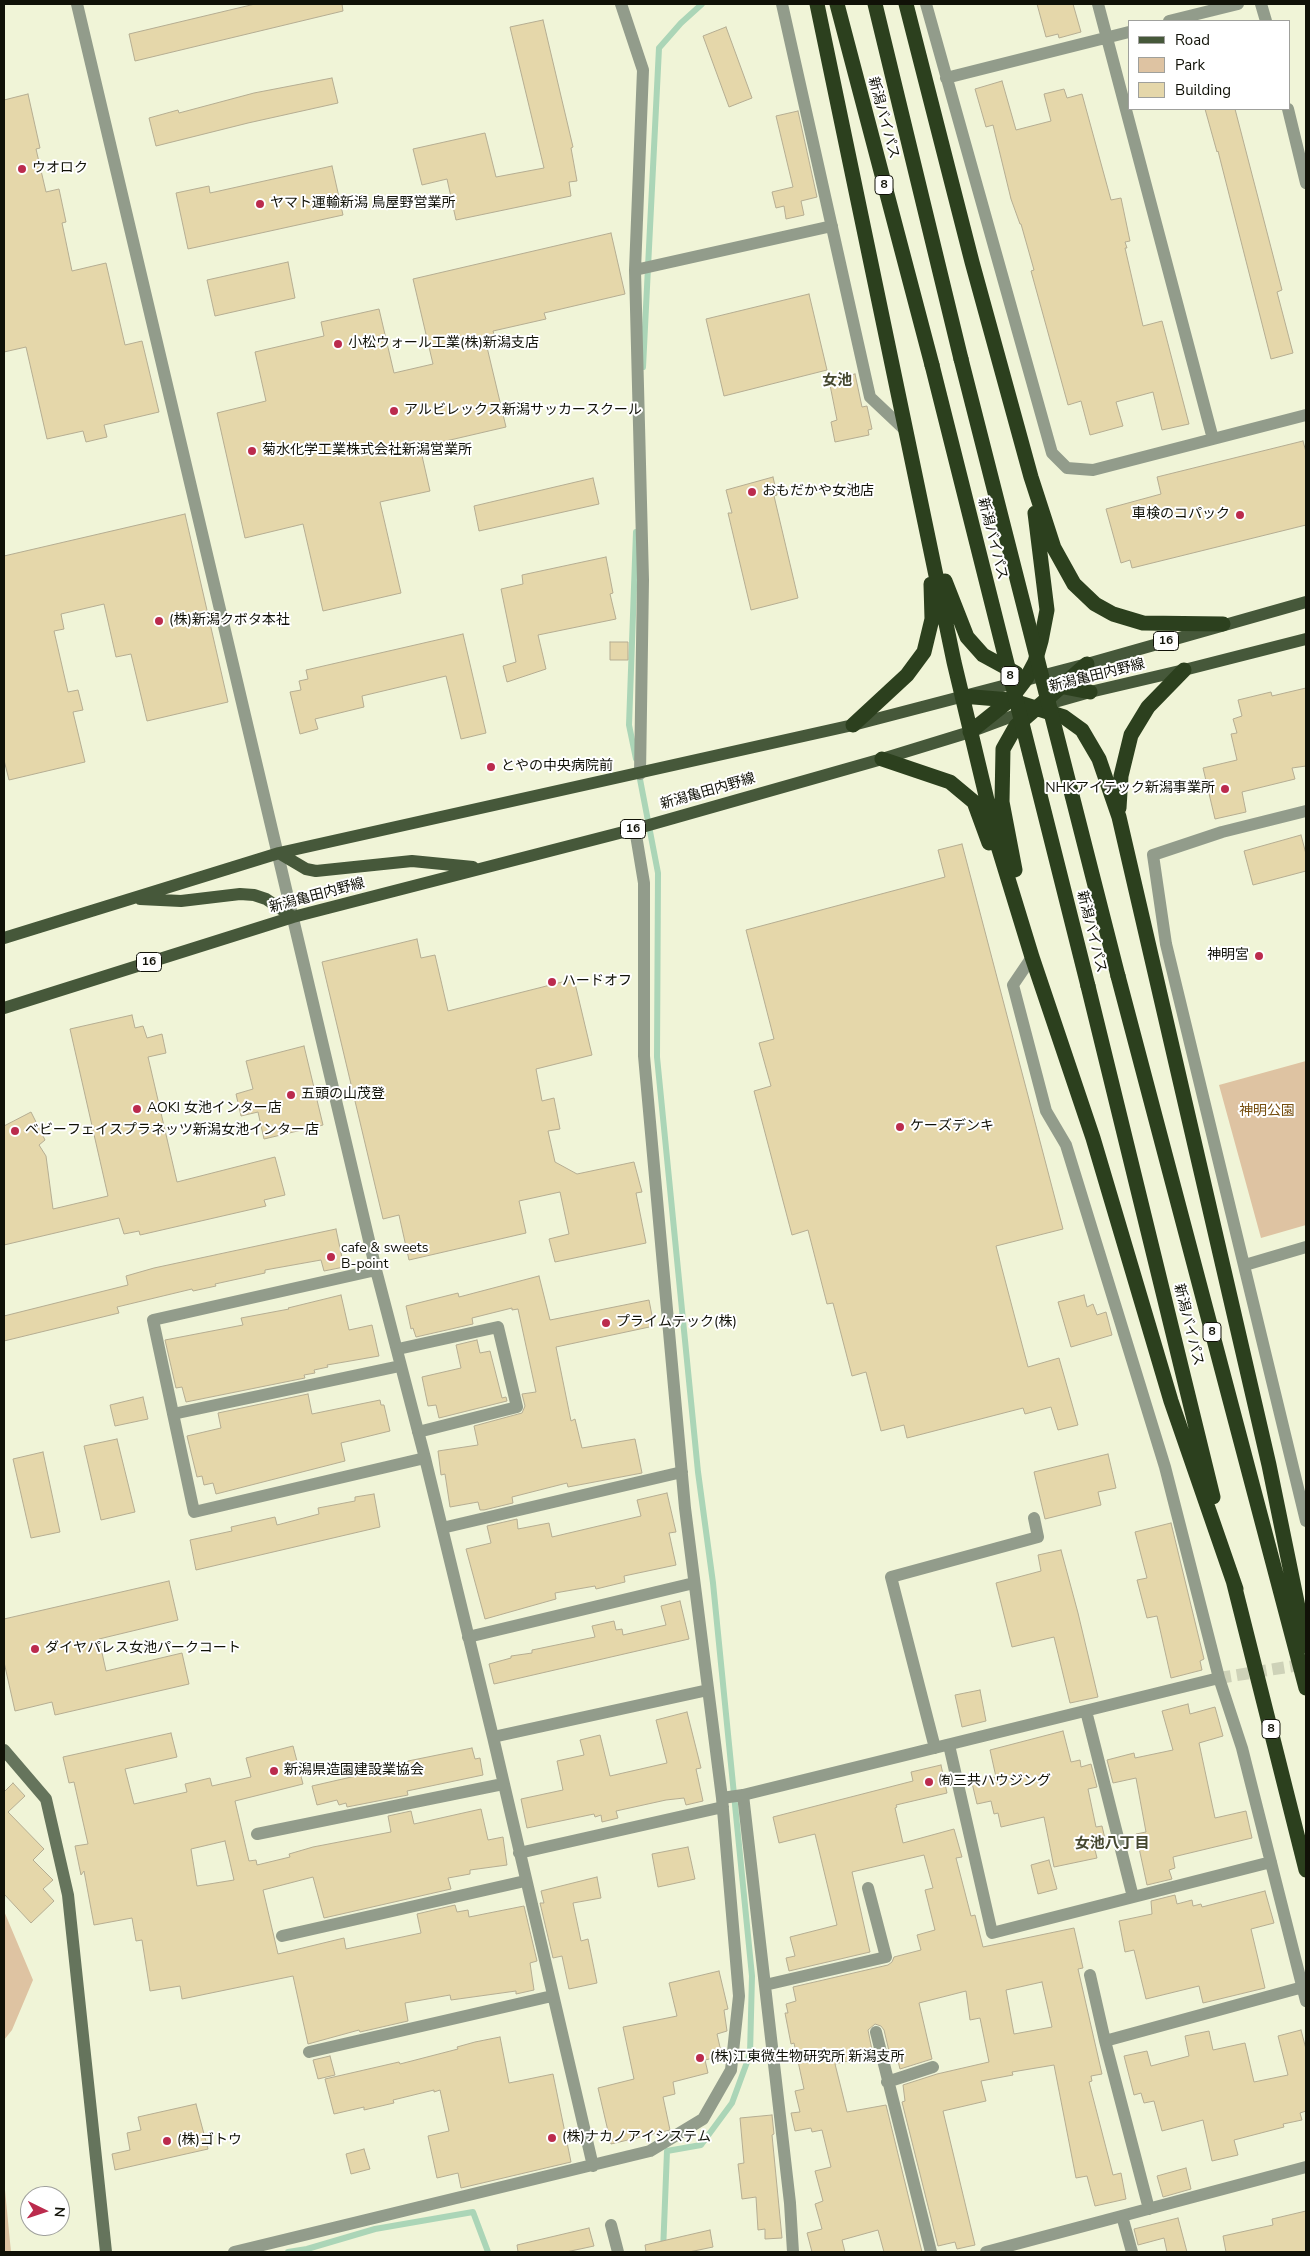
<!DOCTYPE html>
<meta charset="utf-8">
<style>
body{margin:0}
#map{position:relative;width:1310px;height:2256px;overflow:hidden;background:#f0f4d7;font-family:"Nunito Sans",sans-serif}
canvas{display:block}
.frame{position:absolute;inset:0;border:5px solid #101107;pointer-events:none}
.legend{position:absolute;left:1128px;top:20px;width:162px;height:90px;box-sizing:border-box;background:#fff;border:1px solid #9fa09c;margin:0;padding:6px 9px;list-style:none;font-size:15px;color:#101107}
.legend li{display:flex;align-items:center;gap:10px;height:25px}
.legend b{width:25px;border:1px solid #9fa09c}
.north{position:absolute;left:20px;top:2186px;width:50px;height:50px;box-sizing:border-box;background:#fff;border:1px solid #9fa09c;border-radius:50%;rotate:94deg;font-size:14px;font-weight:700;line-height:20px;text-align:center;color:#101107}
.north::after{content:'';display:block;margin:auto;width:18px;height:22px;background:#bb2b4d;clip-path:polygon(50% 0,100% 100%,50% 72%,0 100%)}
</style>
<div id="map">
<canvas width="1310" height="2256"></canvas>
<div class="frame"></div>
<ul class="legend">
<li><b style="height:6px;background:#46583a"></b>Road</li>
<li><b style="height:14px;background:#dec3a2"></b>Park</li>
<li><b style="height:14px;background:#e5d7aa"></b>Building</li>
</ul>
<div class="north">N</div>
</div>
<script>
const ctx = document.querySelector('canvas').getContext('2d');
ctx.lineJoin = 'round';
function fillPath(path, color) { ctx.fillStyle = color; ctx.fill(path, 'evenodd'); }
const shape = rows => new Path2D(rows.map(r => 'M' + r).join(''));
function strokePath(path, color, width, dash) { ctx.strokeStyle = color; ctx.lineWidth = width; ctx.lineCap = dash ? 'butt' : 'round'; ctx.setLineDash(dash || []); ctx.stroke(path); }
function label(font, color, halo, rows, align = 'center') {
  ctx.font = font + ' "Nunito Sans","Noto Sans JP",sans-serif'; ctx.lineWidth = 4; ctx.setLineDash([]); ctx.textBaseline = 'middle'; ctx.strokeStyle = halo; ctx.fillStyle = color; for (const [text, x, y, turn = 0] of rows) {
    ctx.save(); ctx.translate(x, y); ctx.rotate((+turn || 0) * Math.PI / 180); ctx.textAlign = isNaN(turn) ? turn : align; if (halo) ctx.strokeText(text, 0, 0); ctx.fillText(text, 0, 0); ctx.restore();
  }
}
fillPath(shape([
 [1306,1061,1306,1225,1261,1238,1219,1085],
 [4,1911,33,1980,12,2030,4,2040],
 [4,2180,11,2252,4,2252]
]), '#dec3a2');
strokePath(shape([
 [643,367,659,48,681,23,702,4],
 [636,759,629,725,636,532],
 [639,774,658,873,657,1057,698,1472,713,1583,752,1976,750,2054,732,2103,701,2145,667,2151,663,2252],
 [288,2252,307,2249,375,2229,473,2212,488,2252]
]), '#abd5b7', 6);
const building = shape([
 [255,4,342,4,343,11,135,61,129,34,255,4],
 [1037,4,1073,4,1081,32,1059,38,1058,34,1046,37,1037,4],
 [543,20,573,147,571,148,577,181,569,182,571,196,456,220,447,179,422,185,413,149,485,133,496,177,544,168,510,27,543,20],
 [726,27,752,98,729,107,703,36,726,27],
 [332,78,338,103,248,123,156,146,149,118,178,110,179,113,254,93,332,78],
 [1002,81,1016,130,1051,121,1044,94,1064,89,1067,98,1082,94,1111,200,1121,198,1130,241,1125,242,1127,248,1125,248,1143,326,1162,321,1189,424,1162,430,1153,392,1116,402,1123,426,1090,435,1081,401,1068,405,1031,271,1034,270,1021,224,1020,224,1011,199,993,125,986,127,975,89,1002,81],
 [28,94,40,148,36,149,46,192,59,189,66,222,62,223,72,271,106,263,125,345,142,341,159,412,104,425,107,437,86,442,83,431,47,439,26,347,4,352,4,100,28,94],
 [1205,109,1235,109,1282,290,1277,292,1293,353,1271,359,1218,151,1217,152,1205,109],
 [798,111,817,197,801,201,804,215,786,219,784,206,776,208,772,192,793,187,776,116,798,111],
 [332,166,343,215,188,249,176,193,209,186,210,193,332,166],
 [611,233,625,294,544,313,546,319,493,331,496,341,486,343,506,427,420,447,430,491,380,502,401,593,323,611,303,524,245,538,217,413,266,401,255,352,324,336,321,322,379,309,394,373,433,364,413,279,611,233],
 [288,262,295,298,215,316,207,280,288,262],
 [809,294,827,370,724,396,706,319,809,294],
 [855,374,862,407,867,406,872,429,868,430,869,435,835,442,831,422,837,420,829,380,855,374],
 [1303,441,1306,452,1306,525,1132,568,1130,560,1121,563,1106,509,1161,494,1157,477,1303,441],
 [773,477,777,495,774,496,798,598,751,610,728,513,732,513,726,490,773,477],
 [593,478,599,504,479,531,474,506,593,478],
 [185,514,228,702,147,721,131,654,116,657,104,604,61,614,64,629,54,631,68,692,78,690,83,710,73,712,85,762,9,780,4,760,4,556,185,514],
 [606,557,613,593,610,594,616,619,538,635,546,669,507,682,503,666,516,662,501,589,523,584,522,575,606,557],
 [463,634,486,733,461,739,446,676,362,696,364,707,315,719,318,729,300,734,290,692,301,690,299,681,308,679,306,670,463,634],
 [610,642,628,642,628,660,610,660,610,642],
 [1306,688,1306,766,1292,768,1295,779,1242,792,1246,812,1215,819,1203,768,1237,760,1231,734,1237,733,1233,719,1242,716,1238,700,1271,692,1272,696,1306,688],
 [1301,835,1306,854,1306,871,1253,885,1244,851,1301,835],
 [962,844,1063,1229,996,1246,1028,1367,1059,1358,1078,1425,1058,1430,1051,1407,1025,1414,1023,1408,907,1438,904,1425,881,1431,866,1372,852,1376,833,1303,827,1304,808,1230,792,1235,754,1091,771,1086,759,1043,774,1039,746,930,945,877,938,850,962,844],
 [417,939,421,958,435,955,448,1011,574,979,592,1055,536,1069,542,1101,554,1098,560,1129,548,1131,555,1162,577,1174,634,1162,642,1192,636,1193,646,1243,555,1262,549,1239,569,1234,560,1192,519,1201,526,1233,409,1260,399,1215,383,1219,322,962,417,939],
 [132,1015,135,1028,143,1026,147,1038,162,1034,166,1053,148,1057,177,1182,275,1157,285,1195,264,1200,266,1206,140,1235,139,1231,124,1234,119,1218,4,1245,4,1126,31,1112,45,1140,39,1145,46,1156,53,1209,108,1196,70,1029,132,1015],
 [304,1046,323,1125,264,1139,258,1112,241,1116,236,1094,253,1089,246,1061,304,1046],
 [336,1229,344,1267,324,1271,321,1260,265,1270,265,1273,215,1284,216,1286,193,1291,192,1289,117,1307,119,1313,4,1341,4,1316,128,1285,126,1276,154,1268,336,1229],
 [539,1276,550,1320,649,1300,654,1326,556,1347,571,1421,575,1419,582,1448,635,1439,642,1473,568,1487,567,1483,512,1497,513,1503,484,1510,480,1510,478,1502,450,1507,445,1474,441,1475,438,1451,478,1445,474,1426,522,1413,525,1406,522,1394,536,1392,518,1309,512,1310,512,1308,472,1318,473,1324,416,1337,413,1328,411,1329,406,1306,458,1293,459,1297,539,1276],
 [341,1295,349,1330,372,1325,379,1356,327,1365,328,1367,314,1370,315,1373,304,1375,305,1378,186,1402,182,1387,176,1388,165,1340,243,1325,241,1318,289,1309,288,1308,341,1295],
 [1084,1295,1087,1307,1093,1304,1097,1315,1106,1312,1112,1335,1071,1347,1058,1302,1084,1295],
 [477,1340,480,1353,490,1351,502,1398,506,1397,507,1401,439,1418,436,1405,428,1406,422,1377,461,1368,456,1345,477,1340],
 [308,1394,312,1414,380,1400,381,1405,384,1405,390,1431,341,1443,345,1461,216,1494,213,1483,204,1485,202,1476,197,1477,187,1436,221,1428,218,1413,308,1394],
 [143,1397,148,1419,115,1426,110,1405,143,1397],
 [117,1439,135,1512,101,1520,84,1446,117,1439],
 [43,1452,60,1532,31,1538,13,1459,43,1452],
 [1108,1454,1116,1488,1098,1492,1101,1505,1045,1519,1034,1472,1108,1454],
 [667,1493,676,1532,669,1533,676,1565,624,1576,625,1582,596,1589,595,1586,555,1593,556,1599,485,1619,466,1549,491,1543,487,1526,517,1519,518,1529,549,1523,552,1537,641,1516,637,1500,667,1493],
 [374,1494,380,1527,196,1570,190,1540,232,1531,231,1527,275,1517,277,1525,319,1514,318,1508,355,1501,355,1497,374,1494],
 [1171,1523,1204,1659,1200,1661,1202,1670,1171,1678,1157,1616,1147,1618,1137,1580,1147,1578,1135,1532,1171,1523],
 [1061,1550,1078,1613,1098,1697,1070,1703,1054,1637,1012,1647,996,1583,1041,1571,1038,1555,1061,1550],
 [169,1581,178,1620,99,1639,106,1671,182,1653,189,1684,55,1715,52,1702,15,1711,4,1662,4,1619,169,1581],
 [680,1601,689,1639,494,1684,489,1664,511,1658,511,1656,532,1653,532,1650,595,1637,592,1626,614,1621,616,1630,622,1629,623,1635,666,1625,661,1606,680,1601],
 [980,1690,986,1721,962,1727,955,1695,980,1690],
 [1188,1704,1190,1714,1215,1707,1223,1736,1199,1743,1215,1818,1246,1811,1252,1838,1173,1857,1175,1868,1169,1870,1172,1879,1147,1885,1136,1834,1146,1832,1136,1778,1113,1783,1107,1760,1134,1753,1135,1758,1173,1750,1162,1711,1188,1704],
 [687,1712,701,1768,696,1769,703,1801,686,1805,684,1798,666,1800,616,1811,618,1818,602,1822,601,1815,595,1817,594,1814,527,1828,521,1799,563,1790,557,1761,584,1755,580,1740,600,1735,610,1776,667,1763,656,1720,687,1712],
 [1063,1731,1071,1762,1080,1760,1081,1767,1091,1764,1097,1787,1088,1789,1096,1827,1102,1826,1106,1843,1094,1846,1097,1858,1054,1867,1044,1817,1001,1827,998,1813,994,1814,991,1801,977,1804,972,1783,996,1777,990,1750,1063,1731],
 [171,1733,177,1757,125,1769,134,1804,187,1792,185,1784,210,1778,212,1786,251,1777,246,1758,293,1746,303,1784,235,1801,249,1861,256,1860,257,1865,290,1857,289,1854,313,1847,391,1832,388,1816,411,1811,414,1824,481,1809,488,1840,503,1837,507,1865,470,1870,470,1874,448,1878,451,1889,324,1918,313,1877,263,1890,278,1954,344,1938,346,1949,421,1933,417,1914,455,1905,457,1912,468,1910,469,1917,524,1906,537,1961,530,1963,534,1990,516,1994,516,1991,451,2000,450,1995,405,2003,408,2021,360,2032,359,2030,308,2044,293,1976,182,1999,180,1986,150,1991,142,1940,136,1941,132,1918,94,1925,84,1871,81,1875,75,1846,88,1844,74,1782,69,1783,63,1757,171,1733],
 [225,1841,234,1880,197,1886,191,1849,225,1841],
 [472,1748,475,1759,480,1758,483,1775,407,1791,408,1795,347,1807,346,1803,339,1805,337,1800,317,1805,312,1786,408,1764,408,1761,472,1748],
 [941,1765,947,1793,896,1805,897,1807,895,1808,903,1843,954,1829,962,1857,956,1858,971,1916,975,1915,983,1947,1074,1928,1083,1968,1078,1969,1102,2074,1091,2076,1092,2081,1089,2082,1113,2175,1121,2173,1126,2199,1095,2206,1087,2176,1076,2178,1054,2065,1012,2072,1013,2075,981,2081,986,2101,943,2111,975,2245,957,2249,955,2242,938,2246,902,2102,905,2101,903,2085,937,2074,989,2062,980,2018,970,2020,966,1991,919,2003,932,2059,900,2069,895,2049,889,2051,884,2030,881,2026,875,2024,868,2030,873,2055,835,2064,847,2112,886,2105,922,2252,884,2252,878,2230,842,2240,845,2252,812,2252,807,2233,822,2229,815,2204,823,2201,815,2171,831,2167,822,2130,812,2132,811,2128,795,2131,791,2113,800,2112,795,2091,804,2089,794,2043,791,2044,785,2013,788,2013,786,2004,796,2001,793,1987,888,1965,892,1962,894,1957,921,1950,917,1935,935,1930,925,1890,933,1888,924,1855,852,1872,870,1952,789,1971,786,1958,795,1956,790,1937,837,1925,815,1834,779,1843,773,1817,913,1781,911,1772,941,1765],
 [1042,1982,1052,2027,1014,2034,1006,1990,1042,1982],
 [13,1783,25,1796,8,1812,44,1849,33,1860,53,1880,43,1889,54,1901,31,1923,4,1894,4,1792,13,1783],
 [688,1847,695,1879,658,1887,652,1854,688,1847],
 [1049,1860,1057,1889,1038,1894,1031,1865,1049,1860],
 [597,1877,601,1898,573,1903,581,1941,588,1939,597,1983,569,1989,562,1956,553,1958,540,1903,544,1903,541,1891,597,1877],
 [1265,1891,1274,1923,1251,1929,1265,1988,1203,2003,1199,1986,1146,1999,1134,1950,1125,1952,1119,1921,1152,1914,1151,1901,1175,1895,1177,1904,1192,1900,1193,1906,1201,1904,1202,1907,1265,1891],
 [719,1971,728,2009,724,2010,727,2031,717,2034,722,2056,705,2060,708,2073,673,2082,675,2094,663,2097,670,2130,611,2144,598,2088,634,2079,623,2027,677,2016,669,1983,719,1971],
 [1301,2030,1306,2049,1306,2111,1300,2113,1302,2120,1283,2124,1284,2127,1234,2140,1238,2155,1212,2161,1203,2120,1162,2131,1154,2101,1144,2103,1141,2093,1134,2095,1124,2056,1147,2051,1151,2066,1189,2056,1185,2036,1209,2031,1213,2050,1245,2043,1254,2082,1288,2075,1278,2036,1301,2030],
 [500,2037,509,2083,553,2074,571,2162,461,2188,458,2173,437,2178,428,2136,449,2131,440,2090,434,2092,434,2090,393,2100,394,2103,364,2110,364,2107,334,2114,325,2079,399,2062,400,2064,458,2049,457,2047,475,2042,500,2037],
 [330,2056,335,2075,318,2079,313,2060,330,2056],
 [196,2104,208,2149,115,2170,112,2154,130,2150,127,2133,141,2130,138,2117,196,2104],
 [772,2115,774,2134,772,2135,782,2238,765,2239,765,2229,758,2230,756,2197,742,2199,738,2164,744,2163,740,2118,772,2115],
 [364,2149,370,2169,351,2174,346,2154,364,2149],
 [1186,2168,1191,2189,1163,2197,1157,2176,1186,2168],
 [1306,2211,1306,2252,1226,2252,1223,2236,1273,2225,1272,2219,1306,2211],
 [1178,2218,1187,2252,1167,2252,1164,2238,1138,2245,1134,2229,1178,2218],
 [589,2228,594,2246,566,2252,518,2252,517,2245,589,2228],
 [710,2230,713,2247,689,2252,646,2252,645,2245,710,2230]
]);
fillPath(building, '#e5d7aa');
strokePath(building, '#b5ad92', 1);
strokePath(shape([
 [1219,1678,1306,1664]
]), '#ced2b8', 12, [12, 6]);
strokePath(shape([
 [77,4,376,1270,425,1458,493,1737,593,2166],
 [621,4,643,70,635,270,643,580,640,774],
 [782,4,870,397,906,431],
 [926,4,1052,453,1067,468,1093,470,1306,415],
 [1098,4,1213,439],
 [1261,4,1266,21],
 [1169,21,1238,4],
 [946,78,1129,32],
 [1288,109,1306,183],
 [635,270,832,226],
 [1306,811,1222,832,1153,855,1166,944,1306,1521],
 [1032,957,1013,985,1046,1111,1066,1145,1165,1467,1219,1678,1242,1748,1306,2001],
 [1245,1265,1306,1247],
 [376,1270,153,1320,194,1512,425,1458],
 [398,1349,498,1327,517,1407,418,1432],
 [173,1414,400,1366],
 [442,1528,682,1472],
 [468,1637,694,1583],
 [1086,1711,1133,1897],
 [493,1737,708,1690],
 [949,1745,992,1933,1271,1862],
 [935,1748,891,1577,1038,1537,1034,1518],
 [743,1795,790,2203,793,2252],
 [722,1798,743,1795,1219,1678],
 [257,1834,503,1784],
 [519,1853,723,1807],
 [282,1936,525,1881],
 [1090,1975,1105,2041],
 [765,1985,886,1957,868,1888],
 [876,2032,931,2252],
 [309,2052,552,1996],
 [887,2082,933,2067],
 [1149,2209,1105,2041,1303,1987],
 [1122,2216,1132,2252],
 [611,2225,618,2252],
 [234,2252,650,2151,703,2119,731,2070,739,1996,722,1798,685,1508,644,1056,644,883,635,829],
 [986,2252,1306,2167]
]), '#929c8b', 12);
strokePath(shape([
 [4,1750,46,1799,68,1895,106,2252]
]), '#65745c', 12);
strokePath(shape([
 [279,853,306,869,316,871,412,861,473,867],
 [140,899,181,901,240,894,254,895,266,899,293,917],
 [4,938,279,853,853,725,1087,664,1306,602],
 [4,1008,293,917,635,829,882,759,970,732,1037,707,1090,692,1184,670,1306,639]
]), '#46583a', 12);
strokePath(shape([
 [817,4,954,662,998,846,1032,957,1093,1138,1171,1401,1236,1589],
 [837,4,932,365],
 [875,4,961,359],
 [906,4,972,262,1031,477,1054,548,1074,584,1095,604,1113,614,1143,623,1223,624],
 [945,581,967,637,983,655,1016,673],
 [1054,685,1090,692],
 [962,696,1010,700,1064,717,1082,730,1099,759,1119,817,1269,1465,1306,1646],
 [853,725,907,675,924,652,932,619,931,584],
 [970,732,1010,700,1026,679,1035,662,1041,641,1047,610,1035,513],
 [882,759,950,782,974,802,989,843],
 [1119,808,1121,776,1131,735,1148,707,1184,670],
 [1015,870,1002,802,1003,749,1016,726,1087,664],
 [1118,976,1306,1688],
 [1088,986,1213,1497],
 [1233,1580,1306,1870]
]), '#2c401e', 15);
strokePath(shape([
 [961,359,1118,976],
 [932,365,1088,986]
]), '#2c401e', 15);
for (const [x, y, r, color] of [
 [22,169,5,"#bb2b4d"],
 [260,204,5,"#bb2b4d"],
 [338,344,5,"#bb2b4d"],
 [394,411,5,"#bb2b4d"],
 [252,451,5,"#bb2b4d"],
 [752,492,5,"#bb2b4d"],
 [1240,515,5,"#bb2b4d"],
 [159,621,5,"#bb2b4d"],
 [491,767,5,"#bb2b4d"],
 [1225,789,5,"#bb2b4d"],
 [1259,956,5,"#bb2b4d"],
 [552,982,5,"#bb2b4d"],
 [291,1095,5,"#bb2b4d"],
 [137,1109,5,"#bb2b4d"],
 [900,1127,5,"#bb2b4d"],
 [15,1131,5,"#bb2b4d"],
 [331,1257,5,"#bb2b4d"],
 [606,1323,5,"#bb2b4d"],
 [35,1649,5,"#bb2b4d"],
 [274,1771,5,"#bb2b4d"],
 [929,1782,5,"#bb2b4d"],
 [700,2058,5,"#bb2b4d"],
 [552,2138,5,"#bb2b4d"],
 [167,2141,5,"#bb2b4d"]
]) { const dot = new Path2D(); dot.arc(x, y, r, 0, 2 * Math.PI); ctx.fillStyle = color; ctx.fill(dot); strokePath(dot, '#fff', 2); }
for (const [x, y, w] of [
 [884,185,18],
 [1166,641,25],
 [1010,676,18],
 [633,829,25],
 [149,962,25],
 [1212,1332,18],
 [1271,1729,18]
]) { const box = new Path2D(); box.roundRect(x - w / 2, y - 9.5, w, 19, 4); ctx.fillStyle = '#fff'; ctx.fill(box); strokePath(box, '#101107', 1); }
label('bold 12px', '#101107', null, [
 ["8",884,185],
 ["16",1166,641],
 ["8",1010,676],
 ["16",633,829],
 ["16",149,962],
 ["8",1212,1332],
 ["8",1271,1729]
]);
label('14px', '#101107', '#fff', [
 ["新潟バイパス",883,118,75],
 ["新潟バイパス",992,539,76],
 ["新潟亀田内野線",1097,676,-14],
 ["新潟亀田内野線",708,792,-16],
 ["新潟亀田内野線",317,896,-15],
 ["新潟バイパス",1091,932,76],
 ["新潟バイパス",1188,1325,76]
]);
label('14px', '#101107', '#fff', [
 ["ウオロク",32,169],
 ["ヤマト運輸新潟 鳥屋野営業所",270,204],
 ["小松ウォール工業(株)新潟支店",348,344],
 ["アルビレックス新潟サッカースクール",404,411],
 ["菊水化学工業株式会社新潟営業所",262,451],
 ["おもだかや女池店",762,492],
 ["車検のコパック",1230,515,"right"],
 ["(株)新潟クボタ本社",169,621],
 ["とやの中央病院前",501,767],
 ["NHKアイテック新潟事業所",1215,789,"right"],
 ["神明宮",1249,956,"right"],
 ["ハードオフ",562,982],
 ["五頭の山茂登",301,1095],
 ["AOKI 女池インター店",147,1109],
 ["ケーズデンキ",910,1127],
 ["ベビーフェイスプラネッツ新潟女池インター店",25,1131],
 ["cafe & sweets",341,1249],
 ["B-point",341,1265],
 ["プライムテック(株)",616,1323],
 ["ダイヤパレス女池パークコート",45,1649],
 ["新潟県造園建設業協会",284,1771],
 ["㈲三共ハウジング",939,1782],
 ["(株)江東微生物研究所 新潟支所",710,2058],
 ["(株)ナカノアイシステム",562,2138],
 ["(株)ゴトウ",177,2141]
], 'left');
label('14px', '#764e0f', '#fff', [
 ["神明公園",1267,1112]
]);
label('bold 15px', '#454830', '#fff', [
 ["女池",837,381],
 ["女池八丁目",1112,1844]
]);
</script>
